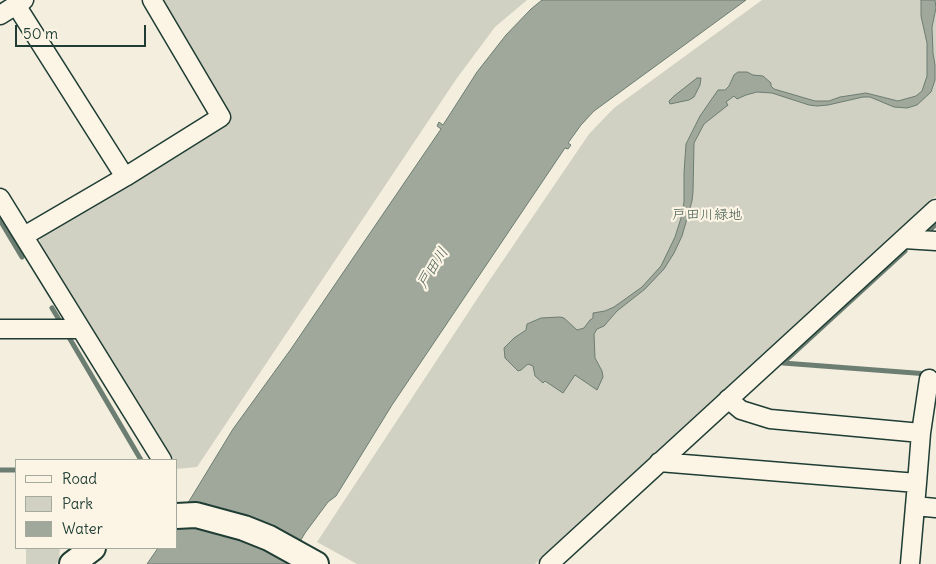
<!DOCTYPE html>
<meta charset="utf-8">
<style>
body{margin:0}
#map{position:relative;width:936px;height:564px;overflow:hidden;background:#f3eede;font-family:Delius,sans-serif}
canvas{display:block}
.legend{position:absolute;left:15px;top:459px;width:162px;height:90px;box-sizing:border-box;background:#fcf5e5;border:1px solid #a4ab9e;margin:0;padding:6px 9px;list-style:none;font-size:15px;color:#1f3d34}
.legend li{display:flex;align-items:center;gap:10px;height:25px}
.legend b{width:25px;border:1px solid #a4ab9e}
.scale{position:absolute;left:15px;top:25px;width:131px;height:22px;box-sizing:border-box;border:2px solid #1f3d34;border-top:0;padding-left:6px;font-size:15px;line-height:18px;white-space:nowrap;color:#1f3d34;-webkit-text-stroke:4px #fcf5e5;paint-order:stroke}
</style>
<div id="map">
<canvas width="936" height="564"></canvas>
<ul class="legend">
<li><b style="height:6px;background:#fcf5e5"></b>Road</li>
<li><b style="height:14px;background:#d0d1c2"></b>Park</li>
<li><b style="height:14px;background:#a0a89b"></b>Water</li>
</ul>
<div class="scale">50 m</div>
</div>
<script>
const ctx = document.querySelector('canvas').getContext('2d');
ctx.lineJoin = 'round';
function fillPath(path, color) { ctx.fillStyle = color; ctx.fill(path, 'evenodd'); }
const shape = rows => new Path2D(rows.map(r => 'M' + r).join(''));
function strokePath(path, color, width, dash) { ctx.strokeStyle = color; ctx.lineWidth = width; ctx.lineCap = dash ? 'butt' : 'round'; ctx.setLineDash(dash || []); ctx.stroke(path); }
function label(font, color, halo, rows, align = 'center') {
  ctx.font = font + ' Delius,"Klee One",sans-serif'; ctx.lineWidth = 4.5; ctx.setLineDash([]); ctx.textBaseline = 'middle'; ctx.strokeStyle = halo; ctx.fillStyle = color; for (const [text, x, y, turn = 0] of rows) {
    ctx.save(); ctx.translate(x, y); ctx.rotate((+turn || 0) * Math.PI / 180); ctx.textAlign = isNaN(turn) ? turn : align; if (halo) ctx.strokeText(text, 0, 0); ctx.fillText(text, 0, 0); ctx.restore();
  }
}
fillPath(shape([
 [159,0,527,0,495,27,457,78,197,467,176,469,176,460,167,460,39,251,40,238,231,121],
 [762,0,936,0,936,196,535,564,357,564,317,542,487,284,589,134,614,108],
 [26,548,60,548,59,561,56,564,26,564]
]), '#d0d1c2');
const water = shape([
 [542,0,746,0,594,111,581,125,568,143,571,145,568,149,565,148,392,405,336,496,328,502,305,533,287,564,147,564,158,548,176,548,176,521,191,498,233,429,291,349,441,129,437,126,439,122,443,125,477,72,506,35,531,9,542,0],
 [921,0,935,0,936,8,932,27,933,53,935,65,935,80,931,92,917,105,907,108,894,107,870,97,863,97,828,105,817,106,809,105,772,93,757,92,746,95,737,99,734,96,726,102,728,105,704,124,694,143,693,192,692,201,682,236,674,253,664,269,645,289,617,311,604,326,597,329,594,334,595,358,602,371,603,377,597,390,575,375,563,393,545,381,543,383,535,376,533,366,528,364,521,370,518,371,505,358,504,348,514,338,526,330,527,324,541,318,560,317,564,318,577,330,584,328,590,320,593,318,593,313,605,311,614,307,642,287,661,266,675,237,681,218,684,202,684,173,686,144,700,116,718,90,725,90,729,86,734,75,738,72,747,72,753,75,763,76,771,83,771,86,774,89,815,101,829,101,840,97,866,93,898,101,916,96,922,91,927,76,927,43,921,16,921,0],
 [697,78,701,78,700,85,694,97,689,100,670,104,669,101,674,96,697,78]
]);
fillPath(water, '#a0a89b');
strokePath(water, '#6c7d72', 1);
strokePath(shape([
 [0,220,22,257],
 [926,234,936,224],
 [905,251,783,363,928,374],
 [52,308,61,323],
 [70,339,141,460],
 [0,470,16,470]
]), '#6c7d72', 5);
const minor = shape([
 [16,5,125,177],
 [0,15,24,0],
 [0,198,162,460],
 [24,236,125,177,221,117,152,0],
 [904,239,936,241],
 [0,329,81,329],
 [728,399,741,410,770,419,921,433,917,483],
 [921,433,929,379],
 [659,462,917,483,910,564],
 [915,506,936,508],
 [549,564,936,209]
]);
const secondary = shape([
 [176,516,196,515,244,528,269,538,316,564],
 [72,564,93,548]
]);
strokePath(minor, '#1f3d34', 21);
strokePath(secondary, '#1f3d34', 28);
strokePath(minor, '#fcf5e5', 18);
strokePath(secondary, '#fcf5e5', 24);
label('14px', '#425b50', '#fcf5e5', [
 ["戸田川緑地",707,215]
]);
label('italic 15px', '#465d53', '#fcf5e5', [
 ["戸田川",433,268,-58]
]);
</script>
